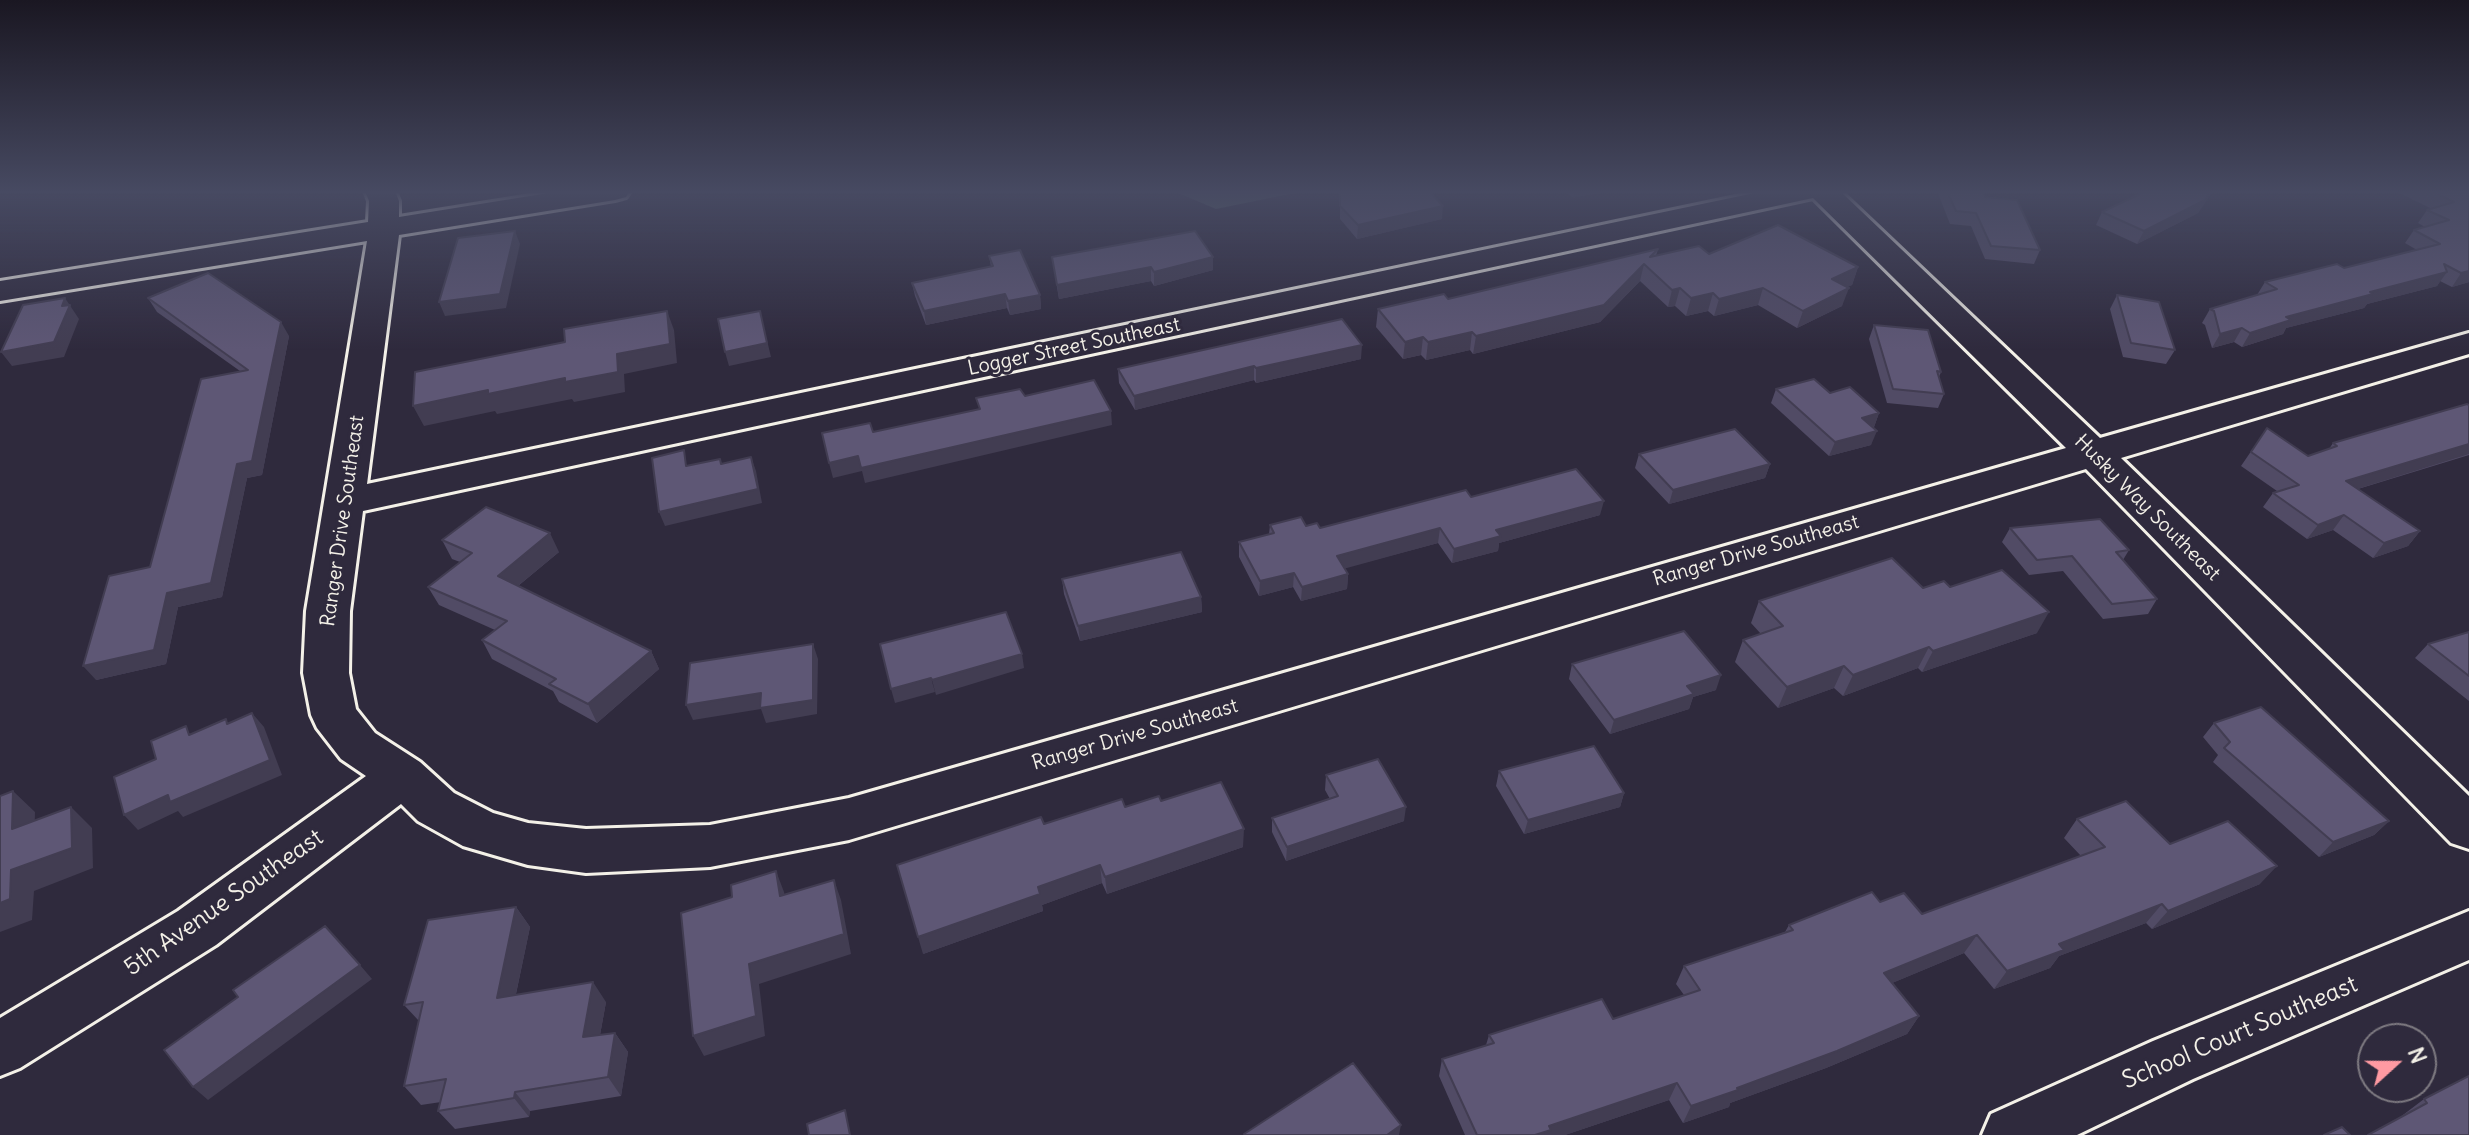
<!DOCTYPE html>
<style>
body{margin:0}
#map{position:relative;width:2469px;height:1135px;overflow:hidden;background:#2f2a3d;font-family:Delius,sans-serif}
canvas{display:block}
.north{position:absolute;left:2357px;top:1023px;width:80px;height:80px;box-sizing:border-box;background:#2f2a3d;border:2px solid #7e7a81;border-radius:50%;rotate:69deg;font-size:22px;font-weight:700;line-height:32px;text-align:center;color:#f4f1e8}
.north::after{content:'';display:block;margin:auto;width:28px;height:36px;background:#ff9aa2;clip-path:polygon(50% 0,100% 100%,50% 72%,0 100%)}
</style>
<div id="map">
<canvas width="2469" height="1135"></canvas>
<div class="north">N</div>
</div>
<script>
const ctx = document.querySelector('canvas').getContext('2d');
ctx.lineJoin = 'round';
function fillPath(path, color) { ctx.fillStyle = color; ctx.fill(path, 'evenodd'); }
const shape = rows => new Path2D(rows.map(r => 'M' + r).join(''));
function strokePath(path, color, width, dash) { ctx.strokeStyle = color; ctx.lineWidth = width; ctx.lineCap = dash ? 'butt' : 'round'; ctx.setLineDash(dash || []); ctx.stroke(path); }
function label(font, color, halo, rows, align = 'center') {
  ctx.font = font + ' Delius,sans-serif'; ctx.lineWidth = 6; ctx.setLineDash([]); ctx.textBaseline = 'middle'; ctx.strokeStyle = halo; ctx.fillStyle = color; for (const [text, x, y, turn = 0] of rows) {
    ctx.save(); ctx.translate(x, y); ctx.rotate((+turn || 0) * Math.PI / 180); ctx.textAlign = isNaN(turn) ? turn : align; if (halo) ctx.strokeText(text, 0, 0); ctx.fillText(text, 0, 0); ctx.restore();
  }
}
fillPath(shape([
 [1173,191,1305,191,1216,209]
]), '#576d68');
const minor = shape([
 [365,191,395,191,399,201,399,217,561,191,630,191,626,197,615,200,399,235,367,484,1764,191,1840,191,2100,438,2469,333,2469,354,2121,458,2469,796,2469,849,2451,843,2086,469,849,840,710,867,586,873,528,865,463,846,418,821,401,804,216,945,20,1068,0,1076,0,1018,178,911,366,776,341,759,317,728,311,715,303,673,306,611,367,241,0,301,0,281,368,222,369,201,365,191],
 [1813,198,2066,448,849,798,710,825,586,829,528,823,493,813,454,793,420,762,375,733,356,709,349,673,350,611,363,511,1813,198],
 [2469,911,2469,960,2193,1079,2077,1135,1982,1135,1991,1114,2153,1041,2469,911]
]);
strokePath(minor, '#f4f1e8', 6);
fillPath(minor, '#2f2a3d');
fillPath(shape([
 [1340,191,1442,219,1357,239,1340,219],
 [1565,191,1609,191,1573,198],
 [1937,191,1982,191,1985,197,2040,250,2034,264,1985,259,1971,226,1950,224],
 [2146,191,2213,191,2198,213,2137,244,2096,225,2102,212],
 [2395,191,2469,191,2469,282,2452,287,2440,281,2437,286,2367,304,2364,308,2286,328,2283,334,2242,347,2234,342,2212,348,2205,325,2202,323,2210,309,2257,295,2265,282,2344,268,2417,250,2405,243,2414,230,2425,227,2418,223,2427,210,2432,209],
 [1658,249,1656,256,1709,254,1858,267,1852,285,1846,287,1842,306,1797,328,1758,305,1714,316,1708,311,1686,316,1675,306,1668,307,1640,281,1600,322,1473,354,1470,350,1426,360,1421,355,1403,359,1376,327,1378,309,1448,299],
 [989,256,1040,295,1041,309,1010,315,1007,308,926,325,915,296,912,283,991,267],
 [1052,257,1213,270,1154,286,1151,281,1059,299],
 [2117,295,2175,350,2166,364,2123,357,2110,309],
 [148,298,289,336,262,475,247,478,222,597,178,607,166,664,96,680,150,567,240,371,157,312],
 [1874,325,1941,372,1939,377,1944,394,1938,408,1887,403,1869,339],
 [1361,359,1256,383,1254,380,1135,410,1119,383,1118,369],
 [1776,389,1830,393,1879,413,1874,427,1871,445,1829,456,1771,403],
 [2469,405,2469,455,2358,489,2420,531,2408,546,2373,558,2333,530,2307,539,2263,507,2273,493,2277,491,2241,466,2267,428,2308,456,2329,449,2333,443],
 [1639,454,1770,464,1765,478,1669,504,1635,468],
 [1471,497,1600,515,1499,543,1498,551,1452,563,1438,543,1344,568,1348,574,1347,589,1301,601,1293,587,1259,596,1239,557,1239,542,1269,534,1270,525,1306,526,1320,528],
 [2010,528,2129,550,2123,560,2157,599,2148,614,2103,619,2063,571,2029,575,2002,542],
 [442,540,559,552,518,586,651,651,659,669,597,723,559,702,553,691,492,659,482,640,495,630,439,605,428,587,460,562,452,559],
 [1062,579,1201,597,1202,612,1080,641,1064,594],
 [1950,587,2037,633,1922,672,1918,668,1843,696,1834,688,1778,708,1735,662,1743,640,1761,634,1751,623,1759,601],
 [2469,632,2469,701,2415,658,2428,644],
 [1572,664,1716,690,1693,697,1689,709,1610,734,1569,679],
 [2214,723,2389,821,2374,835,2319,857,2213,762,2218,755,2203,737],
 [1499,771,1624,793,1620,807,1524,834,1496,786],
 [1326,775,1404,821,1286,861,1272,832,1272,818,1330,799,1325,790],
 [1161,801,1243,847,1107,894,1102,883,1042,905,1043,911,923,954,1044,824,1125,807],
 [2077,819,2170,844,2260,884,2152,929,2146,923,2059,956,2050,968,1994,989,1964,953,1892,983,1919,1016,1907,1034,1826,1068,1730,1103,1729,1107,1683,1123,1669,1100,1565,1135,1465,1135,1439,1076,1442,1059,1486,1045,1489,1035,1613,1019,1684,995,1676,984,1684,966,1785,932,1789,925,1880,902,1922,914,2081,856,2064,838],
 [516,907,530,927,516,994,606,1002,600,1035,615,1033,628,1052,621,1096,530,1111,529,1117,455,1129,438,1111,441,1102,421,1105,404,1086,419,1021,404,1005],
 [2424,1099,2469,1135,2399,1118]
]), '#514b65');
fillPath(shape([
 [1575,191,1609,191,1573,198],
 [2211,191,2213,191,2198,213,2137,244,2144,231],
 [1443,206,1442,219,1357,239,1358,225],
 [515,231,520,244,506,308,445,316,439,302],
 [1213,257,1213,270,1154,286,1154,272],
 [1644,264,1640,281,1600,322,1473,354,1476,336],
 [1151,267,1151,281,1059,299,1057,285],
 [1858,267,1852,285,1826,297,1832,279],
 [2469,271,2469,282,2452,287,2461,273],
 [2447,272,2437,286,2367,304,2364,308,2286,328,2283,334,2242,347,2250,333,2286,317,2370,292],
 [1680,288,1675,306,1668,307,1672,290],
 [1763,288,1758,305,1714,316,1719,299],
 [1849,288,1842,306,1797,328,1803,311],
 [1713,293,1708,311,1686,316,1691,298],
 [1005,294,1007,308,926,325,924,311],
 [1040,295,1041,309,1010,315,1008,301],
 [65,298,79,319,64,357,12,366,1,352,62,306],
 [667,311,674,330,677,363,624,374,625,392,574,402,572,399,497,414,495,411,424,426,413,406,617,354],
 [760,311,771,357,729,366,725,352],
 [281,322,289,336,262,475,247,478,222,597,178,607,166,664,96,680,83,666,167,593,237,464],
 [2242,328,2234,342,2212,348,2220,334],
 [1472,332,1470,350,1426,360,1428,342],
 [1423,337,1421,355,1403,359,1405,342],
 [1362,345,1361,359,1256,383,1256,368],
 [1254,366,1254,380,1135,410,1134,396],
 [1111,411,1112,425,865,483,862,471,833,478,829,463,858,456],
 [1879,413,1874,427,1862,418],
 [1877,431,1871,445,1829,456,1835,442],
 [2469,444,2469,454,2335,496,2346,481],
 [751,457,756,471,762,503,665,526,659,512],
 [1770,464,1765,478,1669,504,1673,490],
 [1604,501,1600,515,1499,543,1498,551,1452,563,1454,549,1496,530],
 [2344,515,2333,530,2307,539,2318,525],
 [1440,528,1438,543,1336,571,1337,556],
 [2420,531,2408,546,2373,558,2384,543],
 [550,533,559,552,508,594,498,576],
 [1294,573,1293,587,1259,596,1260,581],
 [1348,574,1347,589,1301,601,1302,587],
 [1201,597,1202,612,1080,641,1078,626],
 [2049,612,2037,633,1922,672,1933,651],
 [813,644,818,659,817,714,766,723,761,709,693,720,686,705],
 [1929,647,1918,668,1843,696,1853,675],
 [651,651,659,669,597,723,588,704],
 [1022,654,1024,668,936,695,932,680],
 [1844,666,1834,688,1778,708,1787,687],
 [1721,675,1716,690,1693,697,1689,709,1610,734,1614,720,1687,686],
 [931,678,935,692,895,703,891,689],
 [252,713,264,727,282,775,183,817,178,811,138,830,124,815,168,795],
 [13,791,35,812,34,849,12,829],
 [1624,793,1620,807,1524,834,1528,820],
 [71,807,92,828,93,868,34,891,32,920,0,932,0,903,11,870],
 [1406,807,1404,821,1286,861,1287,847],
 [2389,821,2374,835,2319,857,2333,842],
 [1244,829,1243,847,1107,894,1105,877],
 [1100,865,1102,883,1042,905,1043,911,923,954,918,937,1038,887],
 [2277,866,2260,884,2152,929,2168,911],
 [776,871,784,892,789,917,780,896],
 [834,880,841,900,851,954,759,984,765,1036,704,1056,693,1036,749,964],
 [2162,904,2146,923,2059,956,2050,968,1994,989,2007,971,2059,944],
 [516,907,530,927,511,1017,497,998],
 [1977,935,1964,953,1873,991,1884,973],
 [360,965,372,979,208,1100,193,1087],
 [593,982,606,1002,596,1057,583,1037],
 [1919,1016,1907,1034,1826,1068,1730,1103,1729,1107,1683,1123,1691,1106],
 [615,1033,628,1052,621,1096,608,1077],
 [1677,1083,1669,1100,1565,1135,1535,1135,1549,1126],
 [515,1092,530,1111,529,1117,514,1098],
 [1401,1125,1399,1135,1387,1135]
]), '#423d52');
const building = shape([
 [1340,191,1429,191,1443,206,1358,225,1340,206,1340,191],
 [1947,191,1982,191,1985,197,2017,200,2040,250,1991,246,1976,213,1956,211,1947,191],
 [2146,191,2211,191,2205,200,2144,231,2102,212,2146,191],
 [2431,191,2469,191,2469,271,2461,273,2444,264,2447,272,2370,292,2373,294,2286,317,2291,320,2250,333,2242,328,2220,334,2214,311,2210,309,2277,289,2265,282,2337,264,2344,268,2440,244,2414,230,2449,220,2427,210,2454,202,2431,191],
 [1778,225,1858,267,1832,279,1849,288,1803,311,1763,288,1719,299,1713,293,1691,298,1680,288,1672,290,1644,264,1604,305,1476,336,1472,332,1428,342,1423,337,1405,342,1378,309,1444,294,1448,299,1658,249,1650,257,1699,246,1709,254,1778,225],
 [515,231,500,294,439,302,458,238,515,231],
 [1195,231,1213,257,1154,272,1151,267,1057,285,1052,257,1195,231],
 [1020,250,1040,295,1008,301,1005,294,924,311,912,283,993,266,989,256,1020,250],
 [208,273,281,322,252,461,237,464,211,583,167,593,154,650,83,666,109,576,150,567,201,379,248,370,148,298,208,273],
 [2117,295,2159,302,2175,350,2131,343,2117,295],
 [65,298,62,306,70,305,54,342,1,352,23,305,65,298],
 [667,311,670,344,617,354,618,372,565,382,565,378,488,394,488,390,413,406,415,372,565,342,564,329,667,311],
 [760,311,767,343,725,352,718,319,760,311],
 [1342,319,1362,345,1256,368,1254,366,1134,396,1118,369,1342,319],
 [1874,325,1928,330,1941,372,1937,371,1944,394,1893,389,1874,325],
 [1814,379,1830,393,1850,387,1879,413,1862,418,1877,431,1835,442,1776,389,1814,379],
 [1094,380,1111,411,861,468,858,456,829,463,822,433,870,423,873,432,980,409,976,398,1020,389,1025,396,1094,380],
 [2467,404,2469,405,2469,444,2346,481,2420,531,2384,543,2344,515,2318,525,2273,493,2299,485,2251,452,2267,428,2308,456,2337,446,2333,443,2467,404],
 [1735,429,1770,464,1673,490,1639,454,1735,429],
 [684,450,686,466,720,459,721,464,751,457,758,489,659,512,652,458,684,450],
 [1576,469,1604,501,1496,530,1501,536,1454,549,1440,528,1337,556,1348,574,1302,587,1294,573,1260,581,1239,542,1274,533,1270,525,1301,517,1306,526,1317,523,1320,528,1466,490,1471,497,1576,469],
 [486,507,550,533,498,576,651,651,588,704,549,684,556,679,482,640,507,621,428,587,472,553,442,540,486,507],
 [2100,519,2129,550,2116,552,2157,599,2112,604,2072,556,2037,560,2010,528,2100,519],
 [1181,552,1201,597,1078,626,1062,579,1181,552],
 [1892,558,1923,588,1944,581,1950,587,2002,570,2049,612,1933,651,1929,647,1853,675,1844,666,1787,687,1743,640,1783,626,1759,601,1892,558],
 [1006,612,1022,654,932,680,931,678,891,689,880,644,1006,612],
 [1684,631,1721,675,1687,686,1694,694,1614,720,1572,664,1684,631],
 [2469,632,2469,676,2428,644,2469,632],
 [813,644,813,700,760,708,761,693,686,705,690,663,813,644],
 [2261,707,2389,821,2333,842,2224,748,2230,742,2214,723,2261,707],
 [252,713,270,760,170,802,168,795,124,815,114,777,156,759,151,741,186,726,189,735,226,719,227,724,252,713],
 [1594,746,1624,793,1528,820,1499,771,1594,746],
 [1378,759,1406,807,1287,847,1272,818,1338,796,1326,775,1378,759],
 [1221,782,1244,829,1105,877,1100,865,1038,887,1040,894,918,937,897,865,1041,817,1044,824,1122,799,1125,807,1159,796,1161,801,1221,782],
 [13,791,12,829,71,807,72,848,11,870,10,899,0,903,0,796,13,791],
 [2126,801,2170,844,2228,821,2277,866,2168,911,2162,904,2059,944,2064,950,2007,971,1977,935,1884,973,1919,1016,1837,1051,1737,1088,1738,1090,1691,1106,1677,1083,1549,1126,1551,1130,1535,1135,1477,1135,1442,1059,1494,1043,1489,1035,1602,999,1613,1019,1700,990,1684,966,1793,930,1789,925,1872,892,1880,902,1904,893,1922,914,2105,847,2077,819,2126,801],
 [776,871,780,896,834,880,844,934,749,964,756,1016,693,1036,681,913,732,897,731,885,776,871],
 [516,907,497,998,593,982,583,1037,615,1033,608,1077,515,1092,514,1098,438,1111,446,1079,404,1086,423,1002,404,1005,428,920,516,907],
 [325,926,360,965,193,1087,164,1050,238,997,233,990,325,926],
 [1353,1063,1401,1125,1387,1135,1245,1135,1244,1134,1353,1063],
 [2469,1076,2469,1135,2368,1135,2427,1103,2424,1099,2469,1076],
 [845,1110,850,1135,809,1135,807,1124,845,1110],
 [2342,1127,2350,1135,2324,1135,2342,1127]
]);
fillPath(building, '#5e5775');
strokePath(building, '#423d52', 2);
const sky = ctx.createLinearGradient(0, 0, 0, 350);
sky.addColorStop(0, '#1a1722');
sky.addColorStop(0.55, '#474a62');
sky.addColorStop(1, '#474a6200');
ctx.fillStyle = sky;
ctx.fillRect(0, 0, 2469, 350);
label('20px', '#f4f1e8', '#2f2a3d', [
 ["Logger Street Southeast",1074,347,-12],
 ["Husky Way Southeast",2147,508,45],
 ["Ranger Drive Southeast",343,521,-82],
 ["Ranger Drive Southeast",1756,551,-16],
 ["Ranger Drive Southeast",1135,735,-16]
]);
label('24px', '#f4f1e8', '#2f2a3d', [
 ["5th Avenue Southeast",224,903,-35],
 ["School Court Southeast",2240,1033,-23]
]);
</script>
